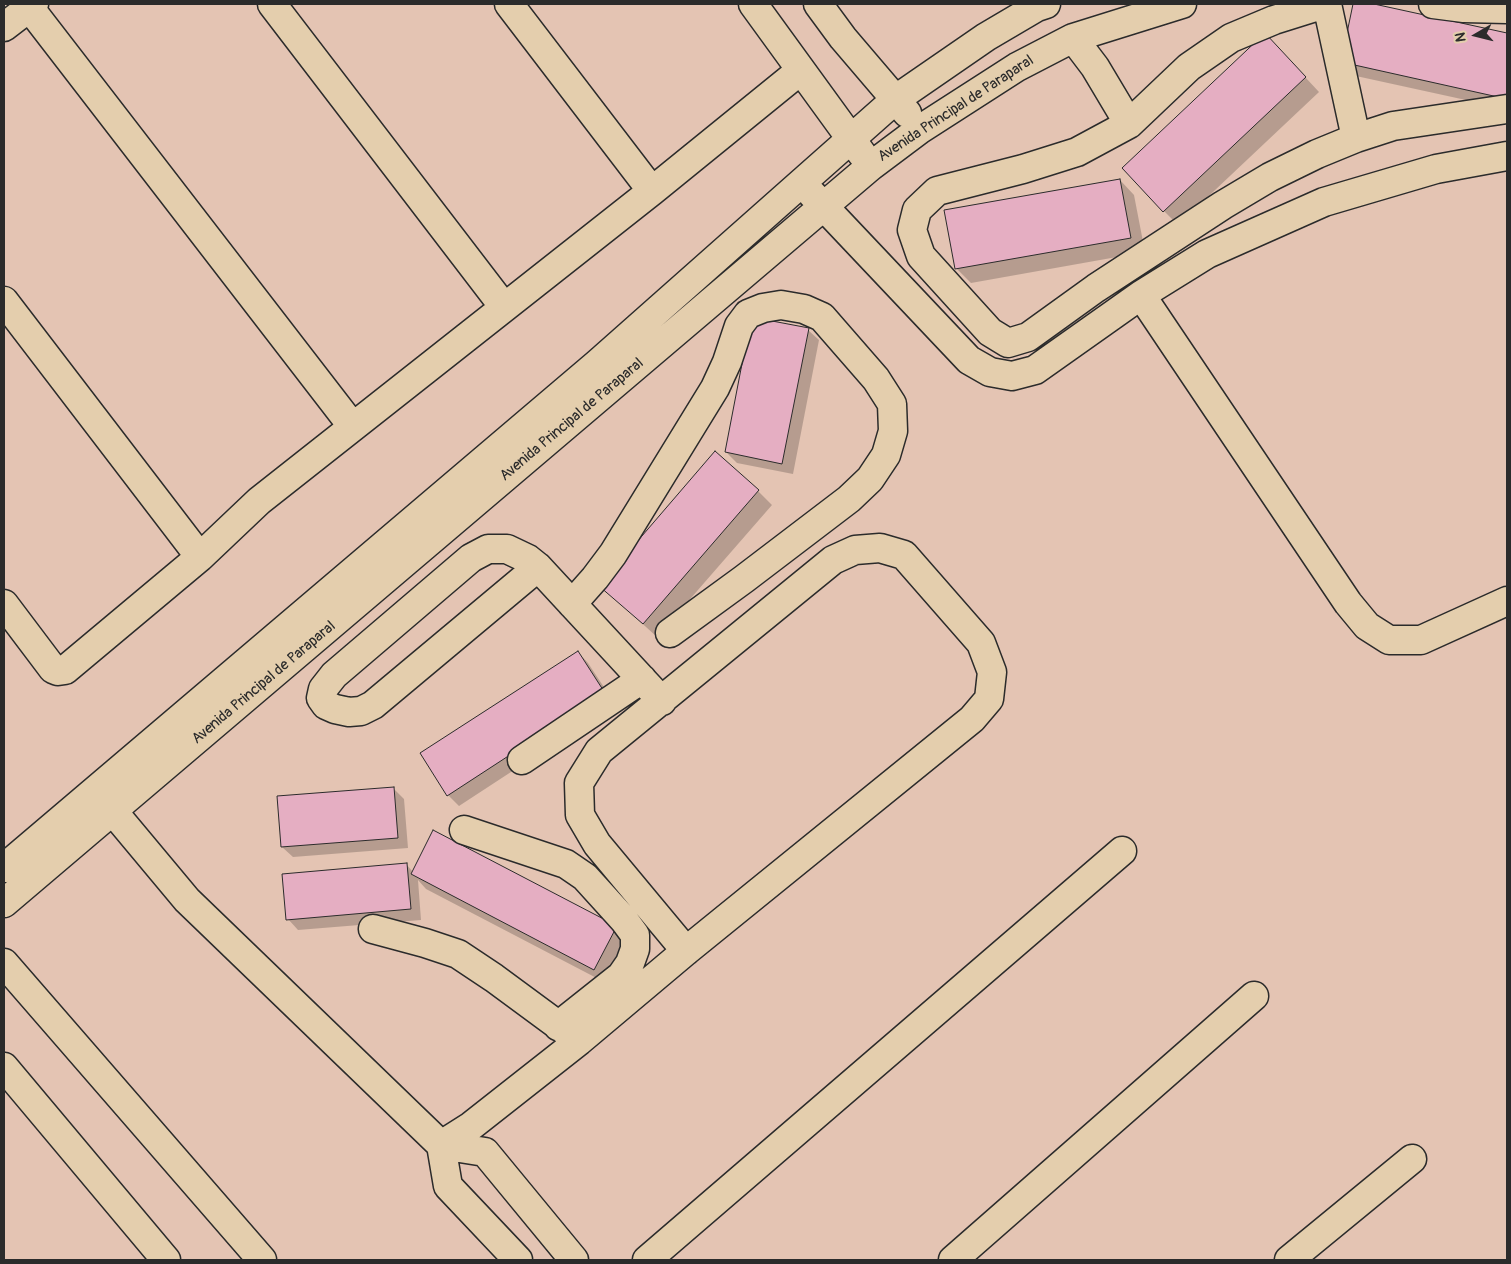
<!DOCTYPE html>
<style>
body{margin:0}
#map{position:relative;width:1511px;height:1264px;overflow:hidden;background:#e4c4b3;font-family:Pangolin,sans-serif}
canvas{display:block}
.frame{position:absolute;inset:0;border:5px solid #2b2b2b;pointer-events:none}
.north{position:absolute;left:1451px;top:10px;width:50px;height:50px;-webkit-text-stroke:4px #e4cead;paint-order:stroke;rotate:262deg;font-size:14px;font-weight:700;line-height:20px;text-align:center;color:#2b2b2b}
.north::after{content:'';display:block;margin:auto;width:18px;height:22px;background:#2b2b2b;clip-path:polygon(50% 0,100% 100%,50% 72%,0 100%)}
</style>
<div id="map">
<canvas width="1511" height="1264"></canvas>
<div class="frame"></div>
<div class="north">N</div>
</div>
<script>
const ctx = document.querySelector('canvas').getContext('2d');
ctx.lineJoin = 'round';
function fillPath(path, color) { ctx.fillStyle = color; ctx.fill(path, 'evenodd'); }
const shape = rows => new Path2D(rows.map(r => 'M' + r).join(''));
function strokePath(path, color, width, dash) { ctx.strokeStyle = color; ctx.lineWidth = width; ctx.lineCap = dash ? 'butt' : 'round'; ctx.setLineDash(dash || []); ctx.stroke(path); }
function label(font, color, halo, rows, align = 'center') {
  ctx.font = font + ' Pangolin,sans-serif'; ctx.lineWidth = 4.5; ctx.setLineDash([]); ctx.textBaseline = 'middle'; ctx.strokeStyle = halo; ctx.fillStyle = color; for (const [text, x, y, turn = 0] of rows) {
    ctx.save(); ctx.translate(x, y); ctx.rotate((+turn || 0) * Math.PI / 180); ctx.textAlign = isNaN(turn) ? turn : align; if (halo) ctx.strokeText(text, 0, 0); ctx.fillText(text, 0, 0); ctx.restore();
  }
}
fillPath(shape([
 [1354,4,1368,4,1507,34,1507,109,1356,76,1342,61],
 [1279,49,1319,92,1178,225,1164,211],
 [1120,180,1134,195,1145,252,971,283,956,268],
 [808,330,819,340,793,474,737,463,726,452],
 [758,491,772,505,657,637,601,586],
 [578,652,588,663,615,704,459,806,448,795],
 [393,788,404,799,408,848,293,857,282,847],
 [406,864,413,872,616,927,630,941,608,984,426,889,418,880,421,920,298,930,288,919]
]), '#0003');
const building = shape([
 [1353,4,1374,4,1507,33,1507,99,1341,62,1353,4],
 [1265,33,1306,77,1163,212,1122,168,1265,33],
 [1120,179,1131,238,955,269,944,210,1120,179],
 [751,317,809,328,782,464,725,452,751,317],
 [715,451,759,490,643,624,599,586,715,451],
 [578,651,605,693,447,796,420,753,578,651],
 [394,787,398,838,281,847,277,796,394,787],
 [433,830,617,926,594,970,411,874,433,830],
 [407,863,411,909,286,920,282,874,407,863]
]);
fillPath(building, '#e5aec2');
strokePath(building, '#2b2b2b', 1);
const minor = shape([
 [272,4,504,307],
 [509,4,652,191],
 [753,4,862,154],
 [818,4,843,38,907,113],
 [1325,4,1274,20,1231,38,1189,67,1129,124,1077,152,1023,169,937,191,917,210,912,230,921,256,990,332,1008,343,1028,337,1096,288,1223,205,1270,177,1317,154,1356,138,1393,126,1507,109],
 [1327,4,1356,138],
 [1433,4,1464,8,1507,9],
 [29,7,353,427],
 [4,27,34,4],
 [1073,38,1095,67,1129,124],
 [812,194,969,360,990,372,1012,376,1035,370,1141,295,1207,254,1324,202,1436,169,1507,156],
 [1141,295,1348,603,1367,626,1389,640,1421,640,1507,601],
 [4,301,200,557],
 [538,567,373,705,361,711,349,712,335,709,326,705,321,698,323,689,334,675,471,558,488,549,507,549,528,559,538,567,662,701],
 [4,604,53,669,58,671,65,670,200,557,259,501,652,191,801,70],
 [572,604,595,578,613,554,715,388,727,362,739,326,748,314,763,308,781,305,804,309,822,317,876,379,892,404,893,431,886,455,870,479,849,499,744,579,670,633],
 [522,760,642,679],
 [101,797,187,900,441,1145,448,1186,518,1260],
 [464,830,566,864,585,877,624,920,635,935,635,949,630,963,621,976,558,1026],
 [4,868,597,364,896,99,986,37,1037,7,1046,4],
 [4,903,871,166,919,130,1017,67,1073,38,1182,4],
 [373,929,425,943,458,954,494,978,574,1037],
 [4,963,262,1260],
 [4,1067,166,1260],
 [441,1145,471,1126,579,1041,686,951,972,719,989,699,992,672,981,643,904,555,880,548,855,550,833,560,599,751,579,783,580,815,597,844,686,951],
 [441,1145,485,1152,574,1260],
 [647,1260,1122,851],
 [953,1260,1254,996],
 [1289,1260,1412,1159]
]);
strokePath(minor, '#2b2b2b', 31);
strokePath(minor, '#e4cead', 28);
label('15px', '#2b2b2b', '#e4cead', [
 ["Avenida Principal de Paraparal",956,109,-33],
 ["Avenida Principal de Paraparal",572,420,-40],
 ["Avenida Principal de Paraparal",264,683,-40]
]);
</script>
